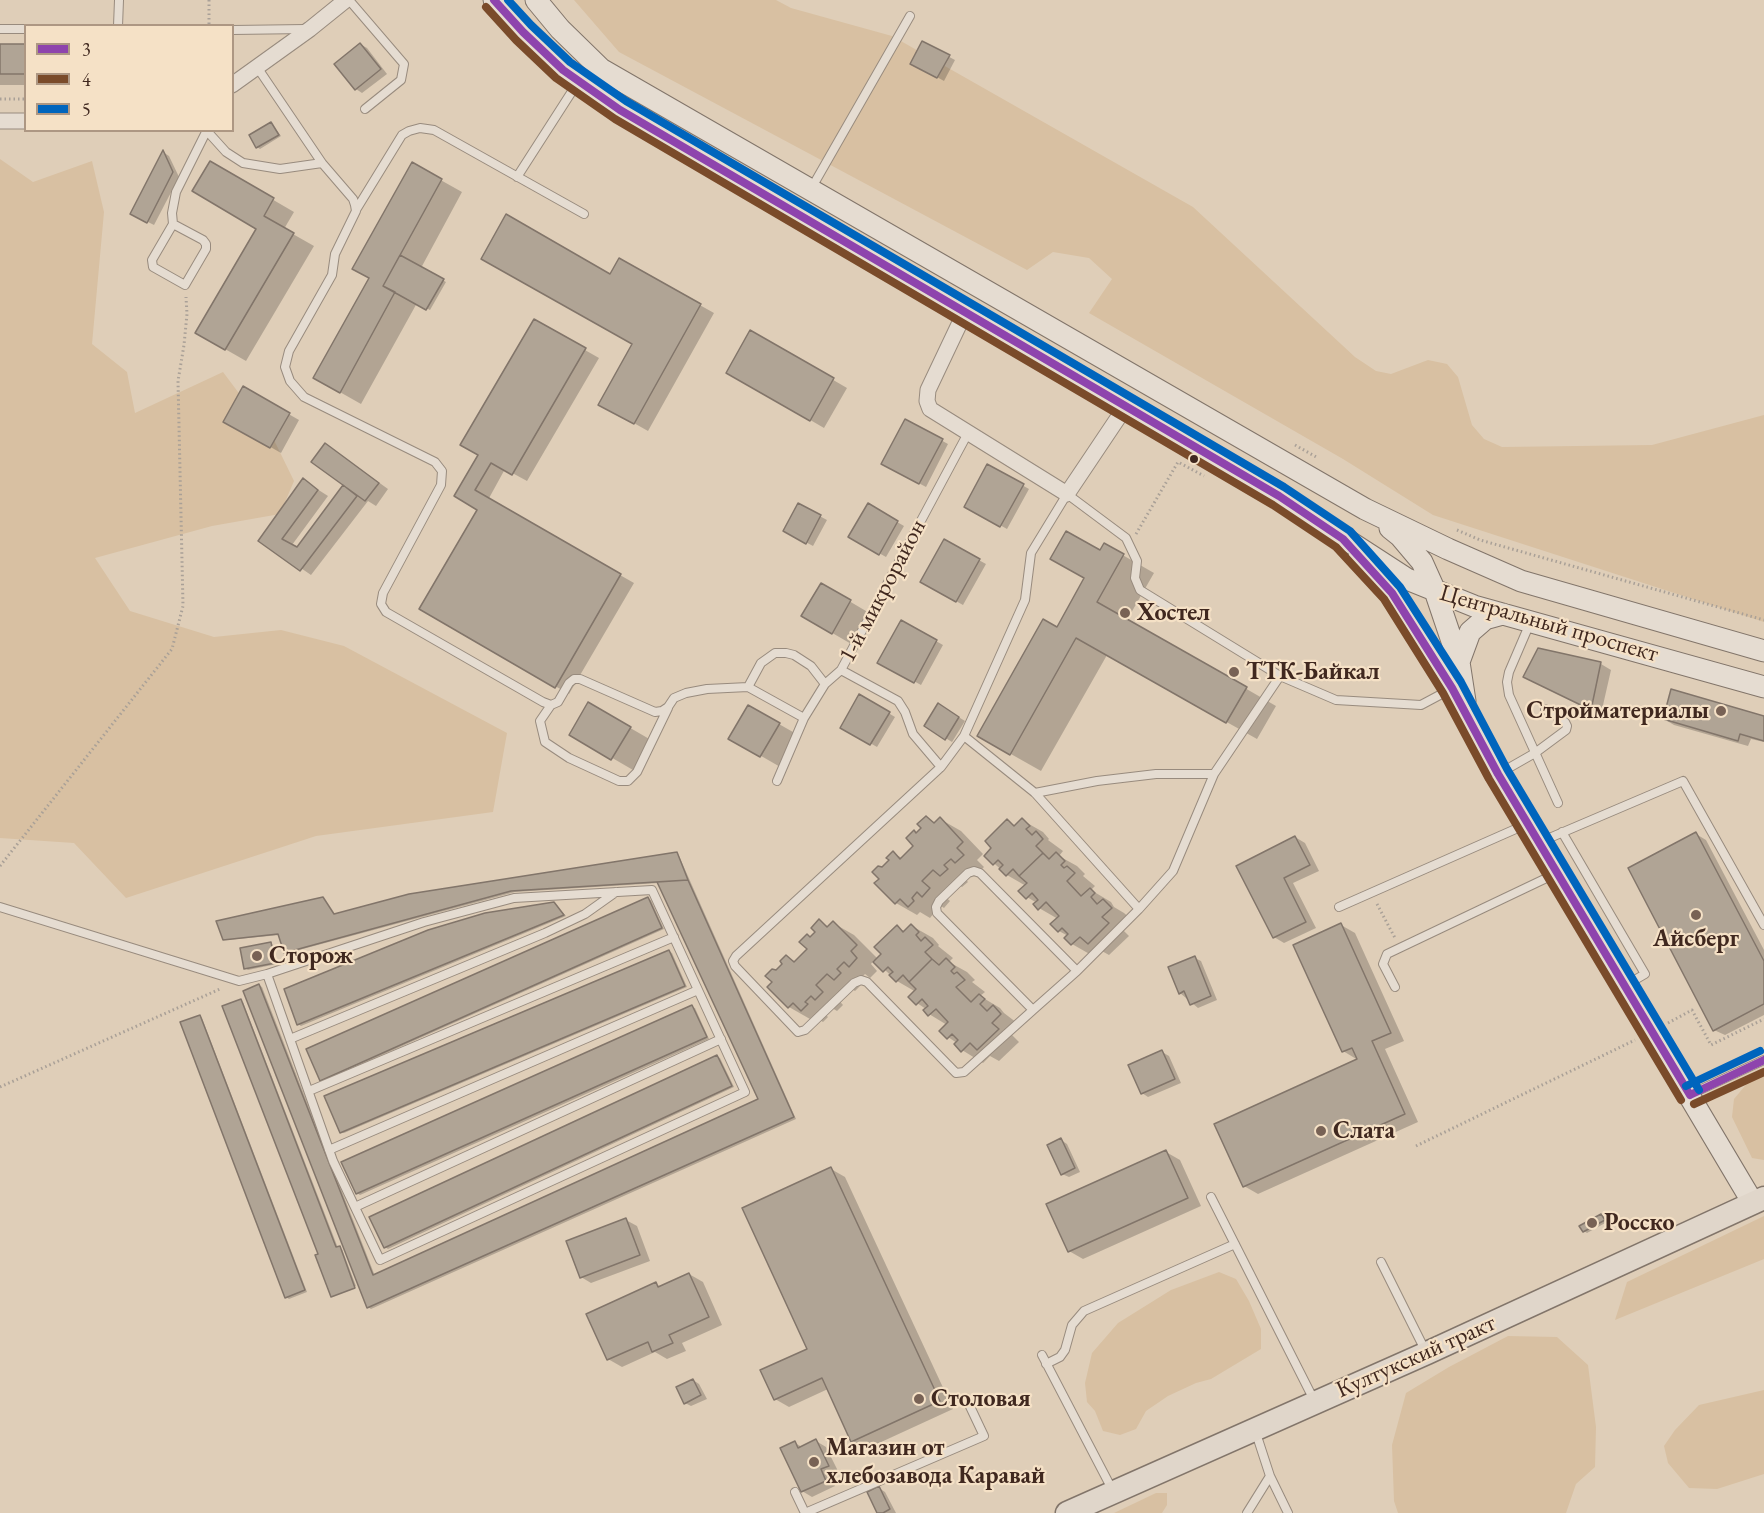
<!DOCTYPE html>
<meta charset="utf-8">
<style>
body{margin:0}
#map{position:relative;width:1764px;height:1513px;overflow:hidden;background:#dfceb8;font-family:"EB Garamond",serif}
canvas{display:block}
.legend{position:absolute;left:24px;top:24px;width:210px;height:108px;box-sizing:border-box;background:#f5e1c6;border:2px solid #ad9783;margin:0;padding:8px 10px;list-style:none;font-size:18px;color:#40281f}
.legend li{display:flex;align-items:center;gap:12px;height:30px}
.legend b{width:30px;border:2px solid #ad9783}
</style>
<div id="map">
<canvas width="1764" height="1513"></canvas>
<ul class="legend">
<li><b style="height:8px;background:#8e44ad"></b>3</li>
<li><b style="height:8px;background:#7a4b2a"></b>4</li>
<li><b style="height:8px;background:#0065bd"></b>5</li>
</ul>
</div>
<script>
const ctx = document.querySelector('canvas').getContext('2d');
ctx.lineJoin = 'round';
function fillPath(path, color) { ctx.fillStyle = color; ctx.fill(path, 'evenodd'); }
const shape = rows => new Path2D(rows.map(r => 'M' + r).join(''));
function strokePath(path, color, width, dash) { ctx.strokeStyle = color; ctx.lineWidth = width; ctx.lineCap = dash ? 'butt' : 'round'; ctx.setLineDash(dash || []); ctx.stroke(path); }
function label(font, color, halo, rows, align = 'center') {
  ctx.font = font + ' "EB Garamond",serif'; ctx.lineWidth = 4.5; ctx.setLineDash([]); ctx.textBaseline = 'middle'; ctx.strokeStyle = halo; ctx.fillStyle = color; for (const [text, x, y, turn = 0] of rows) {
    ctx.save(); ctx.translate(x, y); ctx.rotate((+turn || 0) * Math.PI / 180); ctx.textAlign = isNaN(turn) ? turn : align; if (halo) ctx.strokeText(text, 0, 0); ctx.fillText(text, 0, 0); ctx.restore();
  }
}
fillPath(shape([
 [574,0,776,0,791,8,892,36,1193,207,1355,357,1376,371,1391,374,1428,360,1447,364,1458,377,1472,425,1484,439,1502,447,1652,445,1764,415,1764,622,1433,515,1343,459,1089,313,1112,279,1089,258,1053,252,1027,270,619,52],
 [0,159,33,182,92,161,104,212,92,344,127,372,135,413,223,372,274,440,294,481,280,514,212,526,95,558,130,611,214,637,281,630,344,646,507,733,493,812,316,836,126,898,74,843,0,838],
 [1764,1073,1764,1160,1752,1158,1732,1117,1734,1099,1749,1081],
 [1764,1216,1764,1259,1615,1320,1627,1282],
 [1219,1272,1236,1279,1249,1301,1261,1329,1261,1349,1211,1379,1196,1383,1168,1396,1146,1411,1136,1429,1120,1435,1103,1431,1095,1411,1087,1402,1085,1383,1092,1353,1118,1323,1171,1290],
 [1508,1336,1557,1337,1588,1365,1596,1427,1595,1467,1576,1484,1566,1513,1398,1513,1394,1501,1392,1445,1406,1393,1449,1367],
 [1764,1390,1764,1474,1717,1489,1689,1488,1668,1463,1664,1446,1675,1430,1699,1405],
 [1156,1493,1167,1493,1167,1505,1162,1513,1114,1513]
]), '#d8c0a2');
fillPath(shape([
 [923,43,955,60,944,81,912,63],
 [360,44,367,48,387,74,362,93,356,89,336,64],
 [0,45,26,46,26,85,0,85],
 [271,123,281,136,260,149,257,147],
 [163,152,169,156,179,177,154,225,132,214],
 [210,163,294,212,284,229,314,246,246,361,197,333,258,228],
 [412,164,462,192,421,268,446,282,430,310,417,303,361,404,315,378,370,278],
 [619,260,714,313,648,431,600,404,634,344,610,276],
 [534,321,599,358,527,481,505,469,488,500,634,583,569,694,421,609,479,509,456,496,480,455],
 [751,332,847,388,824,428,728,372],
 [243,388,299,420,281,453,225,421],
 [906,421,948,444,926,487,883,464],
 [335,451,388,489,376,506,368,501,311,575,260,540,303,480,328,496,292,545,298,549,345,484],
 [988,466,1029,489,1007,529,966,506],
 [799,505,827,520,813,546,785,531],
 [868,505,904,526,886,557,850,537],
 [944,541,986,564,963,605,922,582],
 [1105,545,1154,573,1127,620,1276,706,1257,739,1107,655,1041,771,979,736,1057,629],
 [822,585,871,614,853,645,803,616],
 [902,622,943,645,921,685,879,662],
 [1539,650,1601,664,1611,670,1601,714,1535,682],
 [860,696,895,717,877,747,842,727],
 [589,704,651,740,633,770,571,734],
 [939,705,965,721,952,742,926,726],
 [749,707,800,736,782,768,730,738],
 [1764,718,1764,742,1751,739,1748,746,1674,725,1664,719],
 [926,818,936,823,940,819,961,831,983,854,977,860,984,867,977,874,971,871,964,878,968,882,962,887,954,882,942,894,950,901,944,908,938,904,932,911,934,913,930,918,920,912,917,915,896,903,881,879,883,868,891,860,893,853,902,858,915,846,917,834,923,828],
 [1022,820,1043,832,1049,839,1048,840,1063,851,1059,856,1077,866,1085,874,1083,876,1095,886,1091,890,1111,902,1114,907,1124,913,1132,920,1122,929,1129,936,1109,955,1100,950,1093,956,1072,944,1066,938,1068,936,1059,931,1058,919,1039,908,1037,903,1027,897,1026,886,1007,875,986,856,994,848,1007,821,1016,826],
 [1696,834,1706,840,1764,950,1764,1015,1725,1035,1714,1030],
 [1295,837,1305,843,1319,871,1293,883,1316,928,1284,943,1274,937,1238,866],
 [676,854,679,856,796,1119,371,1309,368,1307,259,985,262,987,375,1276,760,1100,659,883,515,892,288,953,285,952,280,935,227,940,224,939,322,898,335,915],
 [648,898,651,900,664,929,324,1081,321,1080],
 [554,903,566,916,301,1026,298,1024],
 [819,921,829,927,833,923,854,935,878,959,897,927,906,932,912,926,933,938,939,945,938,946,953,958,949,962,967,972,975,980,972,982,985,992,980,996,1000,1008,1004,1013,1021,1026,1012,1035,1019,1042,999,1061,990,1056,983,1063,962,1050,957,1043,948,1037,947,1025,929,1014,926,1009,917,1003,916,992,897,981,874,960,871,964,877,971,870,978,865,974,857,982,861,985,855,991,847,986,836,997,843,1005,837,1011,832,1008,825,1014,828,1017,823,1022,813,1016,810,1019,789,1007,774,982,776,972,784,964,787,957,796,962,809,949,811,938,817,932],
 [1341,925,1355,933,1404,1041,1385,1049,1418,1122,1258,1194,1244,1186,1358,1060,1343,1051],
 [270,943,273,945,277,964,248,970,245,968],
 [669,951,672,953,687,987,344,1133,341,1132],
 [1195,958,1201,961,1217,1000,1198,1008,1180,993],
 [240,1001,243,1002,338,1248,342,1249,356,1286,332,1295],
 [692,1007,695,1008,709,1039,360,1195,357,1193],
 [200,1016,202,1018,307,1292,289,1299,286,1297],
 [1162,1052,1169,1056,1181,1083,1148,1097,1142,1093],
 [717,1056,720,1058,734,1087,388,1249,385,1247],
 [1061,1140,1067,1144,1080,1172,1069,1177,1062,1174],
 [1166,1152,1180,1160,1201,1206,1083,1259,1069,1251],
 [831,1169,845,1177,953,1409,866,1449,852,1441,828,1389,789,1407,775,1399,809,1349],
 [1601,1216,1607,1222,1587,1233,1584,1231],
 [626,1220,637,1226,650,1261,591,1283,581,1277],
 [689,1274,703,1282,722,1325,682,1343,686,1351,667,1359,655,1352,622,1367,608,1359,656,1284,661,1287],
 [693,1380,699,1384,707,1399,691,1406,685,1403],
 [816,1441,826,1447,838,1471,830,1475,835,1486,812,1497,802,1491,795,1443,802,1447],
 [879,1488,885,1492,896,1513,879,1513]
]), '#0003');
const building = shape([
 [922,41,950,55,937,78,910,64,922,41],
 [360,43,381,69,355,90,334,64,360,43],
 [0,44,26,44,26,74,0,74,0,44],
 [271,122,279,135,256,148,249,135,271,122],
 [163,150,173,172,147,223,130,214,163,150],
 [210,161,274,198,264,216,294,233,225,350,195,333,256,229,192,191,210,161],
 [412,162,442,179,383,286,395,292,340,393,313,378,369,278,352,269,412,162],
 [506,214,610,274,619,258,701,304,634,424,598,405,632,344,481,259,506,214],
 [400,255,444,279,426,310,383,286,400,255],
 [534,319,586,348,512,475,491,463,475,490,621,574,555,688,419,609,477,510,454,496,478,455,460,445,534,319],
 [750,330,834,378,810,421,726,373,750,330],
 [243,386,290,413,270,448,223,422,243,386],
 [905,419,943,439,919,484,881,464,905,419],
 [325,443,379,483,365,501,311,462,325,443],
 [987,464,1024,484,1000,527,964,507,987,464],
 [303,478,318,490,282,539,297,547,343,485,357,496,300,571,258,541,303,478],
 [798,503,821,515,806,544,783,531,798,503],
 [868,503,898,521,879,555,848,537,868,503],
 [1066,531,1100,550,1104,543,1124,554,1097,602,1247,687,1226,723,1076,638,1010,755,977,736,1043,619,1057,627,1084,578,1050,559,1066,531],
 [944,539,980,559,956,602,920,582,944,539],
 [821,583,851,600,832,634,801,616,821,583],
 [901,620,937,640,914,683,877,663,901,620],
 [1538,648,1601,662,1591,710,1523,677,1538,648],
 [1671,689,1764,716,1764,741,1740,734,1738,741,1663,719,1671,689],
 [859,694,890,712,870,745,840,728,859,694],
 [588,702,631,727,611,760,569,735,588,702],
 [938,703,959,717,945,740,924,726,938,703],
 [748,705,780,723,760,757,728,739,748,705],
 [926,816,934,823,940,817,963,842,957,848,964,855,955,863,951,859,944,865,948,869,940,876,933,870,922,881,930,888,922,897,917,892,912,898,914,901,908,907,900,899,895,904,874,883,879,879,872,872,878,866,882,867,889,860,886,858,893,851,900,859,913,846,906,838,914,830,916,833,921,828,917,824,926,816],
 [1022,818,1030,826,1026,829,1032,835,1036,831,1043,839,1036,846,1043,853,1019,876,1013,869,1006,876,999,869,1003,865,998,860,993,865,984,856,991,848,985,841,1007,819,1014,826,1022,818],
 [1696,832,1764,961,1764,1004,1713,1031,1628,868,1696,832],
 [1295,836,1310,865,1284,878,1306,922,1273,938,1236,866,1295,836],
 [677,852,688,880,511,891,284,953,278,934,223,940,216,921,323,897,334,914,409,894,677,852],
 [1056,852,1065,861,1061,865,1064,868,1067,866,1075,873,1067,881,1081,896,1090,888,1095,893,1091,897,1097,904,1103,899,1112,908,1102,917,1109,923,1088,944,1080,937,1071,945,1064,938,1068,934,1062,928,1058,932,1050,924,1059,916,1046,902,1038,910,1033,904,1038,900,1032,893,1026,899,1018,891,1027,883,1019,876,1043,853,1049,859,1056,852],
 [688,880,794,1117,367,1308,243,991,259,984,373,1275,758,1099,657,882,688,880],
 [648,897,662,928,320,1081,306,1049,648,897],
 [554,902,564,915,297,1025,284,989,428,930,485,913,554,902],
 [819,919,827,927,833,921,857,945,851,951,857,958,849,967,844,962,837,969,841,973,834,980,827,974,816,985,823,992,815,1000,811,996,805,1002,808,1004,801,1011,793,1003,788,1008,767,987,772,982,765,976,772,969,776,970,782,964,780,961,786,955,794,962,807,949,799,942,807,934,810,937,815,932,811,928,819,919],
 [1341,923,1391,1033,1372,1041,1405,1114,1243,1187,1214,1124,1357,1059,1352,1048,1342,1052,1293,945,1341,923],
 [911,924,919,932,916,935,921,941,925,937,933,945,925,952,932,959,909,982,903,975,896,982,889,975,893,972,888,967,883,972,873,962,881,954,874,947,897,925,903,932,911,924],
 [271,942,275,963,244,969,240,948,271,942],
 [669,950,685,986,340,1133,324,1096,669,950],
 [1195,956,1211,996,1190,1005,1184,991,1179,994,1168,967,1195,956],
 [946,958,955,967,951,971,954,974,957,972,965,980,956,987,971,1002,979,994,985,999,980,1004,987,1011,993,1005,1001,1014,992,1023,999,1029,977,1050,970,1043,961,1052,954,1044,958,1040,952,1034,947,1039,939,1031,948,1022,936,1009,928,1016,923,1010,928,1006,922,999,916,1005,908,997,916,989,909,982,932,959,939,965,946,958],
 [241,999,336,1247,340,1246,355,1288,331,1297,315,1255,318,1254,222,1006,241,999],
 [692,1005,707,1037,356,1194,341,1162,692,1005],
 [200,1015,305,1290,285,1298,180,1022,200,1015],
 [1162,1050,1175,1079,1141,1094,1128,1065,1162,1050],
 [717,1055,732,1086,384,1248,369,1217,717,1055],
 [1061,1138,1075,1168,1061,1175,1047,1145,1061,1138],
 [1166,1150,1188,1198,1068,1252,1046,1204,1166,1150],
 [831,1167,940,1401,851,1442,822,1378,774,1400,760,1370,807,1349,742,1208,831,1167],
 [1601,1214,1605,1220,1583,1232,1579,1226,1601,1214],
 [626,1218,640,1255,580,1278,566,1241,626,1218],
 [689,1273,709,1317,669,1335,673,1343,652,1352,648,1342,607,1360,586,1314,656,1282,658,1287,689,1273],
 [693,1379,701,1395,684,1404,676,1387,693,1379],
 [816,1439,829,1466,821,1469,826,1481,801,1492,780,1448,795,1441,798,1448,816,1439],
 [879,1486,890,1509,883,1513,877,1513,867,1492,879,1486]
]);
fillPath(building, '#b0a495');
strokePath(building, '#82756a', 1.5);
const service = shape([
 [349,0,404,64,401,80,365,109],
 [118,26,119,0],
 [0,29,26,29],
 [232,30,306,29],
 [257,67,322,163],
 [207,131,226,152,243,163,280,169,322,163,353,199,355,205,356,211,335,254,332,275,289,351,285,367,290,381,304,397,435,462,442,471,441,485,383,593,381,604,386,612,543,702,551,705,558,702,569,683,574,679,580,679,655,712,662,711,668,707,674,698,686,693,707,689,748,687,804,718],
 [517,177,578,82],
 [811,189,910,16],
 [356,210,402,135,409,131,420,128,434,130,584,214],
 [173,224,203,240,206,244,206,249,185,285,153,267,152,260,173,224,172,213,176,192,207,130],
 [1530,623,1509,672,1507,682,1509,695,1558,803],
 [841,670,898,701,905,712,913,734,941,767,736,956,733,961,735,966,798,1032,805,1030,854,983,861,980,867,982,956,1073,964,1072,1033,1010,937,913,936,907,939,901,968,873,974,871,980,873,1077,971],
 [748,687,761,663,775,653,786,653,794,655,811,666,825,684,841,670,968,433],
 [551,705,540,721,545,742,569,758,619,781,628,781,637,772,668,708],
 [941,767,964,736],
 [1500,773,1535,753,1566,730,1567,726,1565,722,1545,709],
 [777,781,804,718,825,684],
 [1035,793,1097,781,1156,774,1214,774,1280,676],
 [1562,832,1645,974,1626,985],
 [1540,842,1683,781,1764,925],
 [0,907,239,981,267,974,333,1161,380,1260,745,1092,652,890,514,898,424,922,267,974],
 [1339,907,1527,824],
 [1139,909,1173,871,1214,774],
 [1395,987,1383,964,1387,954,1555,874],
 [1033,1010,1077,971,1139,909,1035,793,964,736,1025,600,1031,553,1067,494,1126,538,1137,561,1135,578,1140,590,1280,676,1336,700,1421,705,1451,689],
 [290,1039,545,933,585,914,616,892],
 [309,1091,674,937],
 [1691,1094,1764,1060],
 [329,1150,698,990],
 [1211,1197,1315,1402],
 [355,1207,721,1039],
 [1381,1262,1426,1352],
 [1042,1355,1113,1491],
 [1046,1364,1060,1357,1065,1350,1072,1325,1084,1311,1235,1244],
 [1270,1476,1288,1513],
 [795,1492,805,1513],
 [805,1513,984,1436,966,1398],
 [1247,1513,1270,1476,1255,1430]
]);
const minor = shape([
 [232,85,310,29,346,0],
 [0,121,26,121],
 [965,312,928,390,927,401,930,409,1067,494,1126,406]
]);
const secondary = shape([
 [494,0,523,32,563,70,620,110,1279,496,1407,579,1474,606,1764,687],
 [536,0,560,29,601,69,1365,509,1448,549,1521,581,1764,651],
 [1390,528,1400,536,1422,562,1435,591,1459,662,1465,701],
 [1359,557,1392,593,1452,688,1498,774,1753,1203],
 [1459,662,1470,632,1485,619,1503,614]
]);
const primary = shape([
 [1067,1513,1427,1353,1764,1198]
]);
strokePath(service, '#988b7e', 10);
strokePath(minor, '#988b7e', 17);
strokePath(secondary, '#82756a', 23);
strokePath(primary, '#82756a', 25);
strokePath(shape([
 [209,0,209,26],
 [0,99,26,99],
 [1295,445,1318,458],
 [1457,530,1480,540,1764,620],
 [1136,534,1178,462,1204,476],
 [0,866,172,649,183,606,178,381,184,345,187,314,186,297],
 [1377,904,1395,938],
 [1668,1023,1692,1010,1711,1045,1764,1019],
 [0,1087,220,989],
 [1416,1146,1635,1040]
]), '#a9a097', 3, [1.5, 3]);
strokePath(service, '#e5dcd1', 8);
strokePath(minor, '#e5dcd1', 15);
strokePath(secondary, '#e5dcd1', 21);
strokePath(primary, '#e0d6ca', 22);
strokePath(shape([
 [494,0,523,32,563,70,620,110,1279,496,1343,539,1392,593,1452,688,1498,774,1690,1095],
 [1690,1095,1764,1060]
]), '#8e44ad', 8);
strokePath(shape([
 [486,7,516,40,556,78,615,119,1273,505,1336,547,1384,599,1443,693,1489,779,1681,1100],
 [1694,1104,1764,1072]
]), '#7a4b2a', 8);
strokePath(shape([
 [508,0,531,25,570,62,626,101,1284,487,1350,531,1400,587,1461,682,1507,769,1699,1090],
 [1686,1086,1760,1051]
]), '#0065bd', 8);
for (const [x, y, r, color] of [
 [1194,459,5,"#40281f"],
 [1125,613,6,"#786255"],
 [1234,672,6,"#786255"],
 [1721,711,6,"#786255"],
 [1696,915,6,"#786255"],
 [257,956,6,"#786255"],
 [1321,1131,6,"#786255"],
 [1592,1223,6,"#786255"],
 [919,1399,6,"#786255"],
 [814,1462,6,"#786255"]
]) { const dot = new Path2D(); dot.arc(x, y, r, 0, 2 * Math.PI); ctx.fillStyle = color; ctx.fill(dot); strokePath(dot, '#f5e1c6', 2); }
label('24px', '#40281f', '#f5e1c6', [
 ["1-й микрорайон",883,591,-62],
 ["Центральный проспект",1549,624,16],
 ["Култукский тракт",1416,1357,-24]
]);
label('bold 24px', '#40281f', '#f5e1c6', [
 ["Хостел",1137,613],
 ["ТТК-Байкал",1246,672],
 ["Стройматериалы",1709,711,"right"],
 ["Айсберг",1696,939,"center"],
 ["Сторож",269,956],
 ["Слата",1333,1131],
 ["Росско",1604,1223],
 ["Столовая",931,1399],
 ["Магазин от",826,1448],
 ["хлебозавода Каравай",826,1476]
], 'left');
</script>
